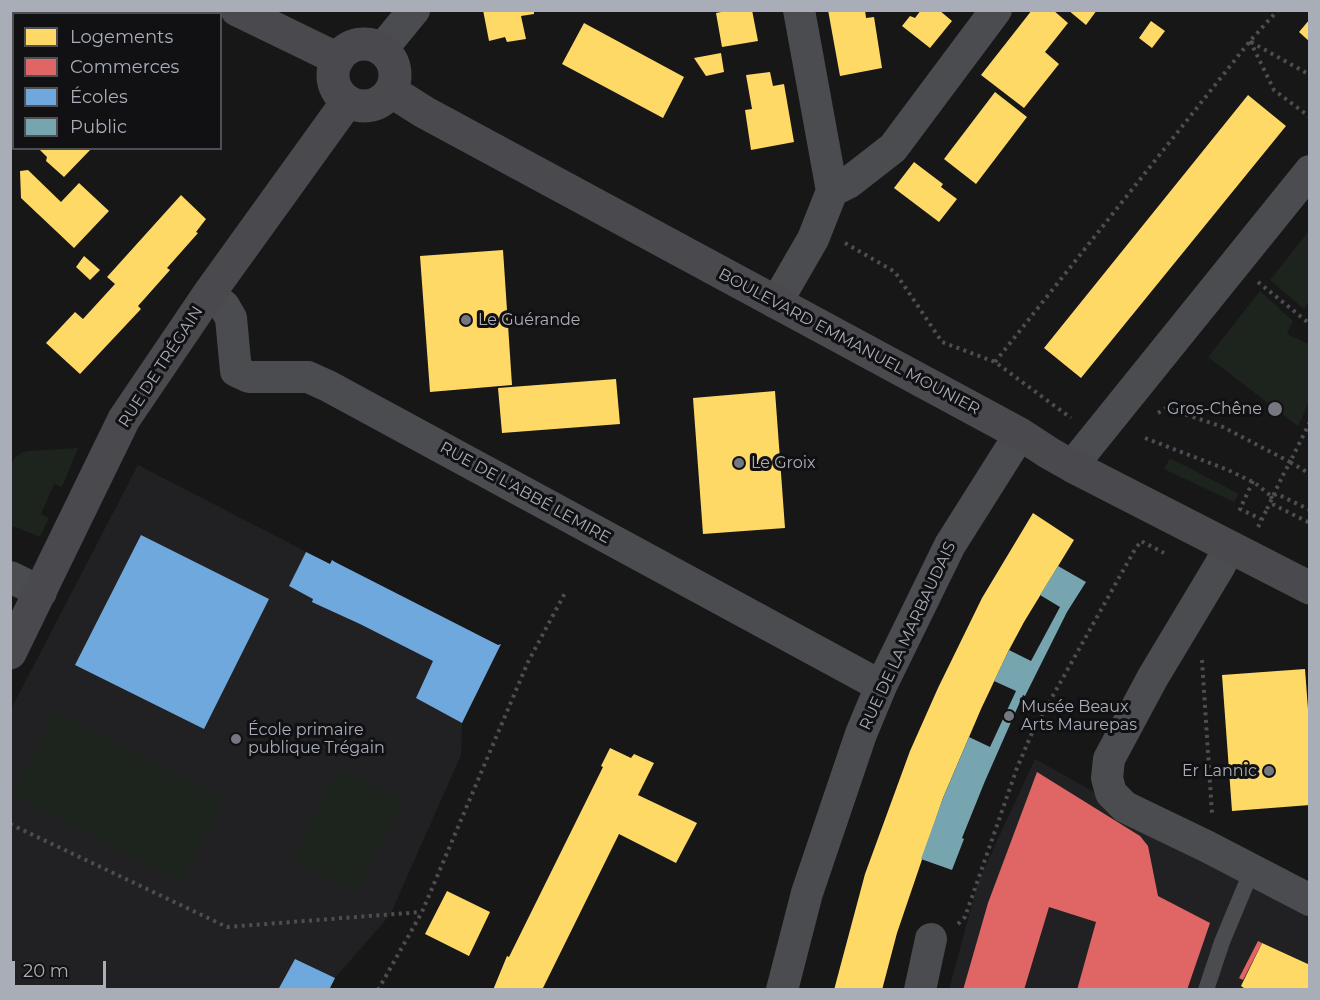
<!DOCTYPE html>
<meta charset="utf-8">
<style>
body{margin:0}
#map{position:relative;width:1320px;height:1000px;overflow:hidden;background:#171717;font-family:Montserrat,sans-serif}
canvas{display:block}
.frame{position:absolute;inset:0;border:12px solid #a8adb8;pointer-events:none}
.legend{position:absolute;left:12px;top:12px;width:210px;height:138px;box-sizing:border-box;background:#111113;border:2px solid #4d4f55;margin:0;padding:8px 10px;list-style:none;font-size:18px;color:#a8adb8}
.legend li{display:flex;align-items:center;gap:12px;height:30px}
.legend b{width:30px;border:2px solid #4d4f55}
.scale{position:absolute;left:12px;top:961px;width:94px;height:27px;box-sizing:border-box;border:3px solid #a8adb8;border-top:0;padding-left:8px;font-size:18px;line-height:21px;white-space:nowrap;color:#a8adb8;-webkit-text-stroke:4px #111113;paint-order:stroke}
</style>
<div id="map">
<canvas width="1320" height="1000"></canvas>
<div class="frame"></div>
<ul class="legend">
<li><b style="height:16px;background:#ffd966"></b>Logements</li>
<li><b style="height:16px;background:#e06666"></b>Commerces</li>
<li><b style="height:16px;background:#6fa8dc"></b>Écoles</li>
<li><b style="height:16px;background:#76a5af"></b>Public</li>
</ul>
<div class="scale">20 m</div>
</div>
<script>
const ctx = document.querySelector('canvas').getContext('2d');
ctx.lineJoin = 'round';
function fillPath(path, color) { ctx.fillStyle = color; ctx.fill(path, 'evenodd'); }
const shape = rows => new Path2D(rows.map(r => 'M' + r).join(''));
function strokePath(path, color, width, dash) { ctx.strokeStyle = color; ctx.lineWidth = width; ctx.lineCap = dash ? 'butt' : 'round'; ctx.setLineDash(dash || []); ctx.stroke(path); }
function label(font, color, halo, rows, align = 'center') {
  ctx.font = font + ' Montserrat,sans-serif'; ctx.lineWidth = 6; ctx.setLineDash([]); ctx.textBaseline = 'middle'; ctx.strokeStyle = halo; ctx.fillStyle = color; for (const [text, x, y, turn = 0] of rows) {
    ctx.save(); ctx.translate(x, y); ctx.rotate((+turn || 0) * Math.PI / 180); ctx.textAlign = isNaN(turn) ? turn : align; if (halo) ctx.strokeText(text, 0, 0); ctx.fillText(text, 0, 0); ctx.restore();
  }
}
fillPath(shape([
 [138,465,330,564,498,645,462,723,461,755,390,915,335,978,329,989,11,989,10,711],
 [1035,759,1309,912,1309,989,949,990,978,882]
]), '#212123');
fillPath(shape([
 [1309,231,1309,301,1304,309,1270,280],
 [1260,291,1293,321,1287,334,1309,344,1309,402,1298,426,1208,357],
 [78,448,62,487,54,484,41,514,49,518,40,537,12,526,10,465,15,458,21,453,29,451],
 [1170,458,1239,494,1234,502,1164,469],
 [56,711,224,798,181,881,12,795],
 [339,767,404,800,356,893,292,860]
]), '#1d241e');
fillPath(shape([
 [483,10,534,10,534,14,521,16,526,39,507,42,505,37,489,41],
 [731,10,752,10,758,41,722,47,716,13],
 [828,10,865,10,866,18,874,17,882,68,840,76],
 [921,10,939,10,952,21,930,48,902,26,910,16,915,18],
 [1032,10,1053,10,1068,23,1045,52,1059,64,1024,108,981,75],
 [1068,10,1097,10,1086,25],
 [1310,19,1310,42,1299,32],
 [1151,21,1165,31,1152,48,1139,38],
 [584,23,684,77,663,118,562,64],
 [721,53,724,72,706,76,694,58],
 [770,72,773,86,784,84,794,142,751,150,745,110,752,109,746,75],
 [995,92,1027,117,976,184,944,159],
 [1248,95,1286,126,1081,378,1044,348],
 [38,148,92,148,64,177,46,161,47,157],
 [914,162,943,184,941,187,957,199,939,222,894,188],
 [28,170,61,202,79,183,109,211,74,248,21,198,20,171],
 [181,195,206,219,196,232,198,233,167,268,170,270,138,306,141,309,80,374,46,343,75,312,83,319,115,284,107,277],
 [503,250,512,385,430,392,420,256],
 [84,256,100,270,90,280,76,267],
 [616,379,620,424,502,433,498,388],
 [775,391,785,528,703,534,693,398],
 [1033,513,1074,540,1024,622,1009,650,981,709,943,798,897,933,882,990,834,990,865,874,910,751,938,688,982,598],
 [1305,669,1310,736,1310,805,1232,811,1222,675],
 [610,748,631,758,634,754,654,763,638,795,697,823,676,863,619,834,542,990,493,990,507,956,509,957,603,767,601,766],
 [447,891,490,912,469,956,425,934],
 [1262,943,1310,965,1310,990,1247,990,1241,986]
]), '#ffd966');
fillPath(shape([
 [1037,772,1140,836,1148,846,1158,896,1210,923,1187,990,1077,990,1096,922,1049,907,1024,990,963,990,988,903],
 [1258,941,1262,943,1243,980,1239,978]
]), '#e06666');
fillPath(shape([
 [141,535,269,599,204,729,75,665],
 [306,552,330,564,332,560,335,562,498,645,501,644,462,723,416,698,433,661,360,624,314,603,312,602,313,599,289,586],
 [295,959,335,978,329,990,278,990]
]), '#6fa8dc');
fillPath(shape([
 [1058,566,1086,582,1067,612,1025,696,1023,695,985,781,962,838,964,839,952,870,921,859,943,798,969,737,990,747,1016,691,994,681,1009,650,1031,661,1060,607,1040,595]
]), '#76a5af');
strokePath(shape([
 [1250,41,1274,90,1310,117],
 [1251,42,1310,75],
 [845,243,895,272,942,342,995,362,1071,418],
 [1258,282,1310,324],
 [995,362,1250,41,1278,10],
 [1158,413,1166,408,1223,427,1290,462,1282,477],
 [1310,422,1290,462,1310,474],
 [1145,438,1228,470,1255,483,1271,496,1277,494,1310,510],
 [1253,481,1240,509,1261,519],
 [1271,496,1274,505,1310,523],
 [1258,527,1267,509],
 [1202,660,1212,814],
 [10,824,227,927,421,912],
 [958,924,965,917,1017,768,1032,733,1134,551,1141,541,1164,553],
 [378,990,422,912,528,662,565,593]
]), '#4d4e52', 4, [3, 4.5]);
strokePath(shape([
 [1206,990,1222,942,1252,870]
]), '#4b4c50', 16);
strokePath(shape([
 [799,10,832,191],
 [96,14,99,10],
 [382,49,414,10],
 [10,109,14,106],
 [208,295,224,306,231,318,236,371,249,377,308,377,328,386,881,686],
 [776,303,813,239,832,191,848,183,893,148,996,10],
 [1072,466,1310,171],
 [1229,548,1219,567,1153,677,1109,759,1107,778,1111,793,1125,807,1208,847,1310,900],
 [10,577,41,592],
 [782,990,807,893,861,734,881,686,950,545,1020,434],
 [920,990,931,939]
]), '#4b4c50', 32);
strokePath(shape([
 [237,10,338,59],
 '333 75a31 31 0 1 1 62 0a31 31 0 1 1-62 0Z',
 [391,91,424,112,1020,434,1049,453,1072,466,1310,588],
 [10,653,124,419,208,295,347,102]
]), '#4a4a4e', 33);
strokePath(shape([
 [1267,509,1282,477]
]), '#4d4e52', 4, [3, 4.5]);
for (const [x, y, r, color] of [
 [466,320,6,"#757880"],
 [1275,409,8,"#757880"],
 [739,463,6,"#757880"],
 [1009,716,6,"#757880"],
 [236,739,6,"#757880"],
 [1269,771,6,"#757880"]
]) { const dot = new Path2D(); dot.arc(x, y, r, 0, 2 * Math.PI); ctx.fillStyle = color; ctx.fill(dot); strokePath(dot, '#111113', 2); }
label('16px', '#a8adb8', '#111113', [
 ["Le Guérande",478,320],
 ["Gros-Chêne",1262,409,"right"],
 ["Le Groix",751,463],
 ["Musée Beaux",1021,707],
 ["Arts Maurepas",1021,725],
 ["École primaire",248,730],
 ["publique Trégain",248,748],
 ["Er Lannic",1257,771,"right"]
], 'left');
label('16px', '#a8adb8', '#111113', [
 ["BOULEVARD EMMANUEL MOUNIER",849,342,28],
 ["RUE DE TRÉGAIN",161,367,-57],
 ["RUE DE L'ABBÉ LEMIRE",525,493,29],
 ["RUE DE LA MARBAUDAIS",908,636,-65]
]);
</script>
